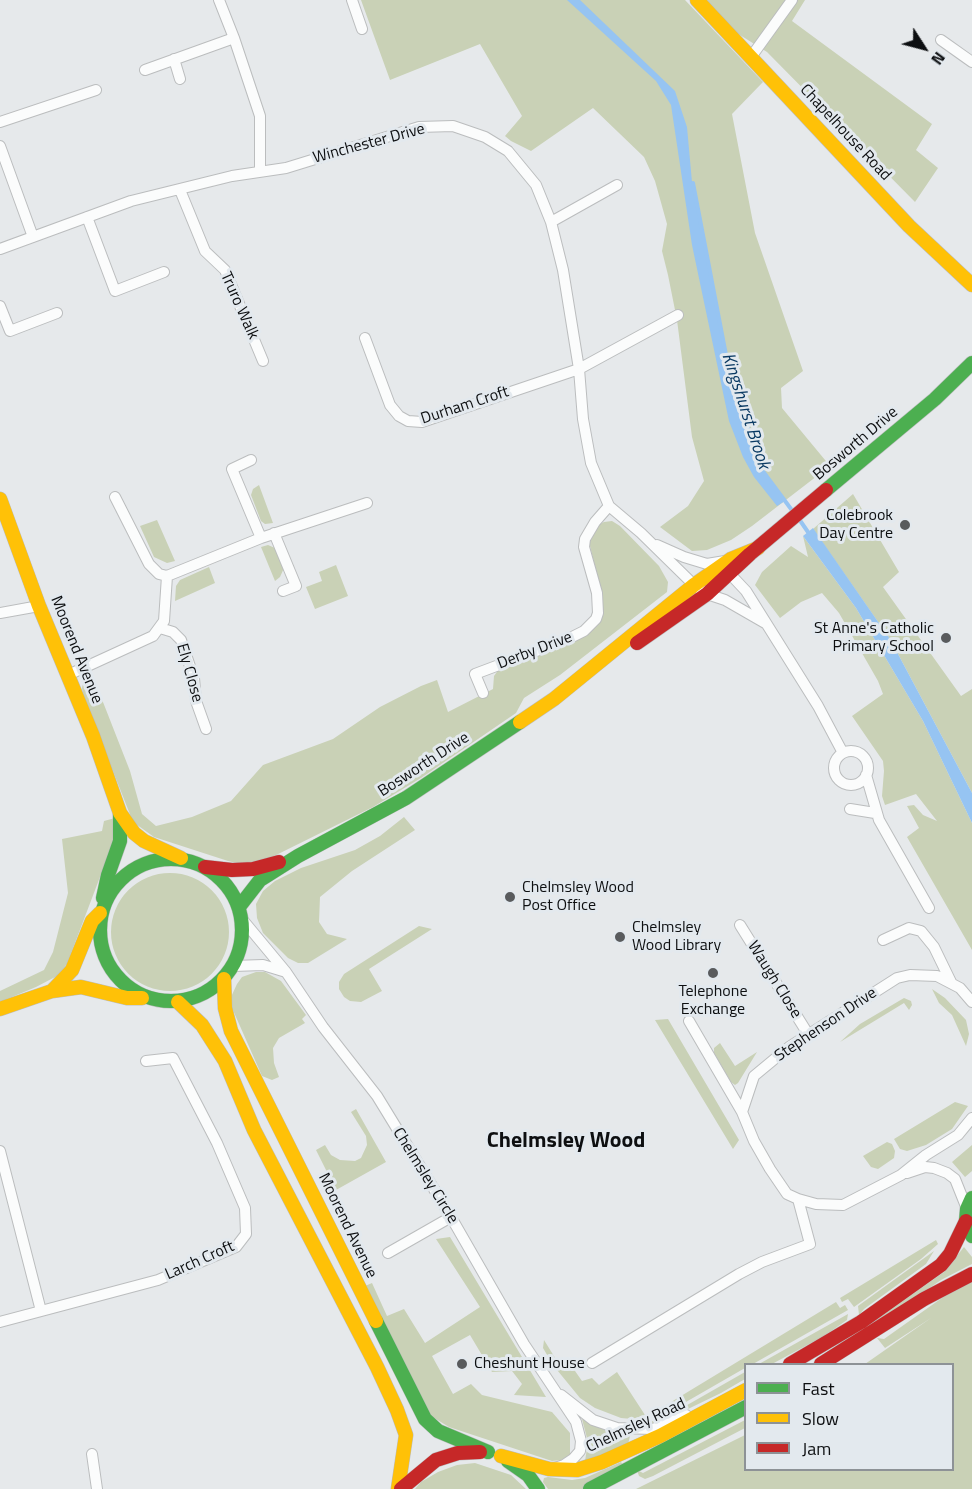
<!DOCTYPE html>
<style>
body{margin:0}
#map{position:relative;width:972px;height:1489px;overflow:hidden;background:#e6e9eb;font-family:"Titillium Web",sans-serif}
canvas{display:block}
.legend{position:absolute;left:744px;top:1363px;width:210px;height:108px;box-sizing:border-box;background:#e3e9ee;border:2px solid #8d9296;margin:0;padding:8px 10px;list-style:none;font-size:18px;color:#0d0f11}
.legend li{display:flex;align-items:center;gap:12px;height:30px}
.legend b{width:30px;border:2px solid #8d9296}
.north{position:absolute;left:894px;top:18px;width:60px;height:60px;-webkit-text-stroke:4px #e3e9ee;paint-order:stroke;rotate:126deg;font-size:16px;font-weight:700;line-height:24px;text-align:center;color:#0d0f11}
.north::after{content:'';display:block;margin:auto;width:21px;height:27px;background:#0d0f11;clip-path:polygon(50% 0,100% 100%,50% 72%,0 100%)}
</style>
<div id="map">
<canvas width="972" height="1489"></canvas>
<ul class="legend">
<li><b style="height:8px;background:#4caf50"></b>Fast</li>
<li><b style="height:8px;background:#ffc107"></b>Slow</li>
<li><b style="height:8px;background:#c62828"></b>Jam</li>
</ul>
<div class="north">N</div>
</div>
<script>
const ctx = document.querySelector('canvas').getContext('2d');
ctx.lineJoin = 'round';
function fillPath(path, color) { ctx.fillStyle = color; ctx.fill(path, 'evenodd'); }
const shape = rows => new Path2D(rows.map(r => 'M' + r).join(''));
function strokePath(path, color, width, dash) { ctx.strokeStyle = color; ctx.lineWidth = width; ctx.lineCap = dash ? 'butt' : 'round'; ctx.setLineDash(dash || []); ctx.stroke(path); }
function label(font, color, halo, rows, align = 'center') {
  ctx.font = font + ' "Titillium Web",sans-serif'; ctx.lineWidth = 6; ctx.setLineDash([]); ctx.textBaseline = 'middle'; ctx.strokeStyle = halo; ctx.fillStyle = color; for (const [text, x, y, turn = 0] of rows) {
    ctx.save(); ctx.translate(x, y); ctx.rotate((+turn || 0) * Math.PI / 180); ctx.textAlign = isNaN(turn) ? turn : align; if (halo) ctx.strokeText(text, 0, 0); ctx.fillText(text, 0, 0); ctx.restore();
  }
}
fillPath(shape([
 [361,0,685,0,763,82,732,114,755,233,803,371,781,388,782,408,830,466,752,526,731,540,707,550,692,551,660,527,688,506,704,481,692,437,677,320,668,275,662,251,667,224,655,181,644,157,593,108,531,151,511,141,505,136,522,116,480,44,390,80],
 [704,0,805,0,792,21,932,124,916,150,938,168,915,202,767,52,732,30],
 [259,485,273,523,265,524,261,521,251,495,253,489],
 [853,494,899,572,883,587,961,696,972,689,972,793,890,639,813,529],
 [157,520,175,561,167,563,154,557,140,526],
 [612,521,620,526,659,566,668,582,667,592,560,675,524,698,516,713,421,778,373,807,260,863,245,865,228,861,154,837,133,822,83,695,82,688,84,679,92,674,130,771,142,814,156,826,192,817,231,801,263,765,333,739,380,707,421,686,437,680,448,712,493,689,494,676,499,669,577,640,601,613,603,599,590,546,590,535,595,527,604,522],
 [803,536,856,608,923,721,972,823,972,950,907,837,919,828,907,806,914,805,923,815,937,821,916,794,885,805,882,796,884,771,883,761,852,716,883,694,878,681,839,613,822,593,801,602,780,618,755,585,762,572,791,546,808,557],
 [268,545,275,548,284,568,280,577,275,581,261,547],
 [336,565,348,596,315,609,306,587,322,581,319,572],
 [209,567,215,583,175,601,176,586,180,580],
 [404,817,415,830,352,871,320,897,319,922,327,934,347,939,308,963,298,963,288,958,263,933,257,918,256,904,263,891,275,881,301,868,355,850,380,836],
 [115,818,114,840,67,964,57,976,36,987,0,1002,0,991,44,970,53,952,68,893,62,839,102,831,104,821],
 '111 932a59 59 0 1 1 118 0a59 59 0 1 1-118 0Z',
 [419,926,432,929,369,969,382,991,361,1002,350,1001,344,997,339,989,339,982,344,974],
 [256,972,265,972,281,981,306,1015,302,1019,305,1023,279,1038,273,1048,274,1063,279,1077,272,1080,262,1076,232,1008,231,997,237,984,242,977],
 [932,989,945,998,966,1020,969,1034,966,1046,952,1015,939,1003],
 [904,998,911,1001,912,1005,909,1010,904,1003,840,1042,860,1024],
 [668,1019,739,1140,733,1149,655,1020],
 [720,1043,735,1066,757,1052,738,1083,735,1085,731,1082,714,1053,714,1048],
 [955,1102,968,1106,952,1129,926,1145,907,1151,900,1149,894,1139],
 [356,1109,386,1162,336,1190,316,1150,325,1145,331,1155,340,1160,355,1161,361,1158,367,1145,366,1136,351,1112],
 [887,1142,892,1144,895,1151,894,1158,878,1169,871,1167,863,1156],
 [972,1145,972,1171,965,1177,952,1162],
 [450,1237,546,1397,514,1395,522,1384,512,1371,492,1372,470,1335,432,1356,453,1394,471,1384,482,1395,552,1412,570,1433,570,1455,561,1460,552,1461,449,1427,431,1416,365,1286,372,1283,387,1316,404,1309,425,1343,480,1307,436,1239],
 [936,1240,938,1244,921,1259,854,1307,848,1299,842,1302,840,1298],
 [964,1247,972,1257,972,1264,941,1280,870,1329,867,1326,944,1272],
 [934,1251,926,1264,864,1309,859,1315,858,1306],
 [972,1280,972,1489,636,1489,745,1435,746,1470,952,1470,952,1364,865,1364,931,1318,885,1348,877,1338,884,1339,956,1288],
 [836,1302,840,1308,845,1305,848,1310,753,1364,746,1364,745,1368,672,1410,653,1413],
 [848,1314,847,1320,824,1336,772,1364,759,1364],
 [544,1340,557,1361,566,1358,582,1381,592,1378,599,1385,617,1372,645,1415,632,1419,621,1418,595,1408,580,1398,553,1365,543,1348],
 [745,1372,745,1379,721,1393,659,1423,648,1423,675,1412],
 [582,1419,609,1432,630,1436,627,1449,585,1461,588,1442],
 [745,1420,745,1428,653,1476,645,1479,639,1476,637,1470,643,1473],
 [621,1462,623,1465,582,1489,548,1489,543,1482,544,1478,548,1477,572,1480,585,1478],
 [475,1463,511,1475,526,1489,415,1489,421,1482,438,1472,457,1465]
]), '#c9d1b6');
fillPath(shape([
 [567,0,580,0,675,91,687,127,692,182,730,376,762,470,785,501,777,506,754,477,743,457,729,421,692,245,671,105,656,81],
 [813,528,890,639,972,793,972,823,923,721,856,608,803,536]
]), '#96c4f2');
strokePath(shape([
 [693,183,730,376,762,470,794,513],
 [799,519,810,535]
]), '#96c4f2', 4);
const street = shape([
 [219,0,234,38,260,116,260,172],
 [352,0,362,29],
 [941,40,972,62],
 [751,57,792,0],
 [174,59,180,79],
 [145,70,234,38],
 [0,122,96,90],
 [0,146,33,237],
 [180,190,205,251,225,270,263,361],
 [87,217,115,291,164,272],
 [551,222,617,185],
 [0,249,131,201,232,176,286,168,419,127,453,126,485,137,508,151,536,185,551,222,563,270,579,369,583,419,591,463,609,506,641,533,694,585,707,594,725,600,765,623],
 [0,306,10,331,57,313],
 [365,338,390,405,399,416,408,421,422,422,579,369,678,315],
 [251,460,232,469,261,538],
 [115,497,149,564,159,574,167,576],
 [274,533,296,586,283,591],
 [657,545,684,557,707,564,725,561],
 [730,574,746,591,818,706,843,753],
 [0,613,39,606],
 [160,628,173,632,181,640,194,678,196,701,206,729],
 [68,675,153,636,164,621,167,576,261,538,367,503],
 [483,693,475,674,568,639,584,631,596,619,598,613,597,593,584,547,585,539,595,522,609,506],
 '834 768a17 17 0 1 1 34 0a17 17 0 1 1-34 0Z',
 [866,775,879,820,929,908],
 [850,809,875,813],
 [242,919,286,972,323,1027,377,1096,451,1217,524,1344,576,1422,581,1441,580,1451,573,1459,564,1465,555,1468],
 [740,925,808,1034],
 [883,940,909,928,921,931,934,947,951,982],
 [233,966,263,965,286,972],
 [689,1021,742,1112,754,1141,770,1169,787,1194,798,1199,816,1204,843,1205,901,1175,926,1155,958,1135,972,1118],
 [742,1112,754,1076,789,1047,897,978,910,975,937,976,960,988,972,1002],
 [0,1151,41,1311],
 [907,1173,925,1167,934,1168,947,1173,955,1179,967,1209],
 [388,1253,451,1217],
 [0,1322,158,1280,236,1247,246,1234,245,1208,217,1143,173,1058,146,1061],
 [592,1363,739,1274,762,1262,810,1244,798,1199],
 [561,1395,593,1420,617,1428,653,1429,686,1415],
 [92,1454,97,1489]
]);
const fast = shape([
 [826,490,935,399,972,363],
 '100 930a71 71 0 1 1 142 0a71 71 0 1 1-142 0Z',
 [103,898,108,875,120,841,120,814],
 [239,907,260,880,298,856,406,798,520,722],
 [972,1198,967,1209,966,1221,972,1236],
 [376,1321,425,1419,438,1431,488,1452],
 [508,1461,528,1475,538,1489],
 [590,1489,746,1407]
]);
const slow = shape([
 [697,0,909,226,972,285],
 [0,499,39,606,93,736,120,813,134,833,144,841,181,858],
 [520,722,554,699,694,585,731,559,758,548],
 [224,979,225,1008,231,1031,376,1321],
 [52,991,72,970,92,921,100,913],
 [178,1002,202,1025,225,1061,254,1130,377,1367,397,1410,406,1435,398,1489],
 [0,1009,52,991,81,987,127,998,142,998],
 [501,1456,549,1469,577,1470,602,1462,660,1436,746,1390]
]);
const jam = shape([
 [637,643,707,594,750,554,826,490],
 [205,867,232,870,253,869,279,862],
 [790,1364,861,1322,941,1265,950,1254,966,1221],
 [821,1364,924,1299,972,1274],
 [401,1489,436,1460,458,1453,480,1452]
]);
strokePath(street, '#bbbdbe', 12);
strokePath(fast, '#bbbdbe', 15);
strokePath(slow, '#bbbdbe', 15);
strokePath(jam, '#bbbdbe', 15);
strokePath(street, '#fbfcfc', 10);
strokePath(fast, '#4caf50', 14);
strokePath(slow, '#ffc107', 14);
strokePath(jam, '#c62828', 14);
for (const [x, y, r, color] of [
 [905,525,6,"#595b5d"],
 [946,638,6,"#595b5d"],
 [510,897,6,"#595b5d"],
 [620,937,6,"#595b5d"],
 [713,973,6,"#595b5d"],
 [462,1364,6,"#595b5d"]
]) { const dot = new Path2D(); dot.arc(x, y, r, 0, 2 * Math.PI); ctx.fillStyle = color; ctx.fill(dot); strokePath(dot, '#e3e9ee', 2); }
label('16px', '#0d0f11', '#e3e9ee', [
 ["Chapelhouse Road",845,133,47],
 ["Winchester Drive",369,144,-15],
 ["Truro Walk",239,306,66],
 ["Durham Croft",465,406,-18],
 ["Bosworth Drive",856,444,-40],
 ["Moorend Avenue",76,650,68],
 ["Derby Drive",535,651,-21],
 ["Ely Close",189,673,74],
 ["Bosworth Drive",424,765,-33],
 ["Waugh Close",774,980,58],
 ["Stephenson Drive",826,1025,-34],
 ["Chelmsley Circle",425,1176,58],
 ["Moorend Avenue",347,1226,64],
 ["Larch Croft",200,1261,-24],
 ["Chelmsley Road",636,1426,-25]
]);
label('16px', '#0d0f11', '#e3e9ee', [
 ["Colebrook",893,516,"right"],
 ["Day Centre",893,534,"right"],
 ["St Anne's Catholic",934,629,"right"],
 ["Primary School",934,647,"right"],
 ["Chelmsley Wood",522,888],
 ["Post Office",522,906],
 ["Chelmsley",632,928],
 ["Wood Library",632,946],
 ["Telephone",713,992,"center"],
 ["Exchange",713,1010,"center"],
 ["Cheshunt House",474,1364]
], 'left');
label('italic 18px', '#0a3a63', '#e3e9ee', [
 ["Kingshurst Brook",745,411,72]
]);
label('bold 22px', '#0d0f11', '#e3e9ee', [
 ["Chelmsley Wood",566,1142]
]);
</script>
